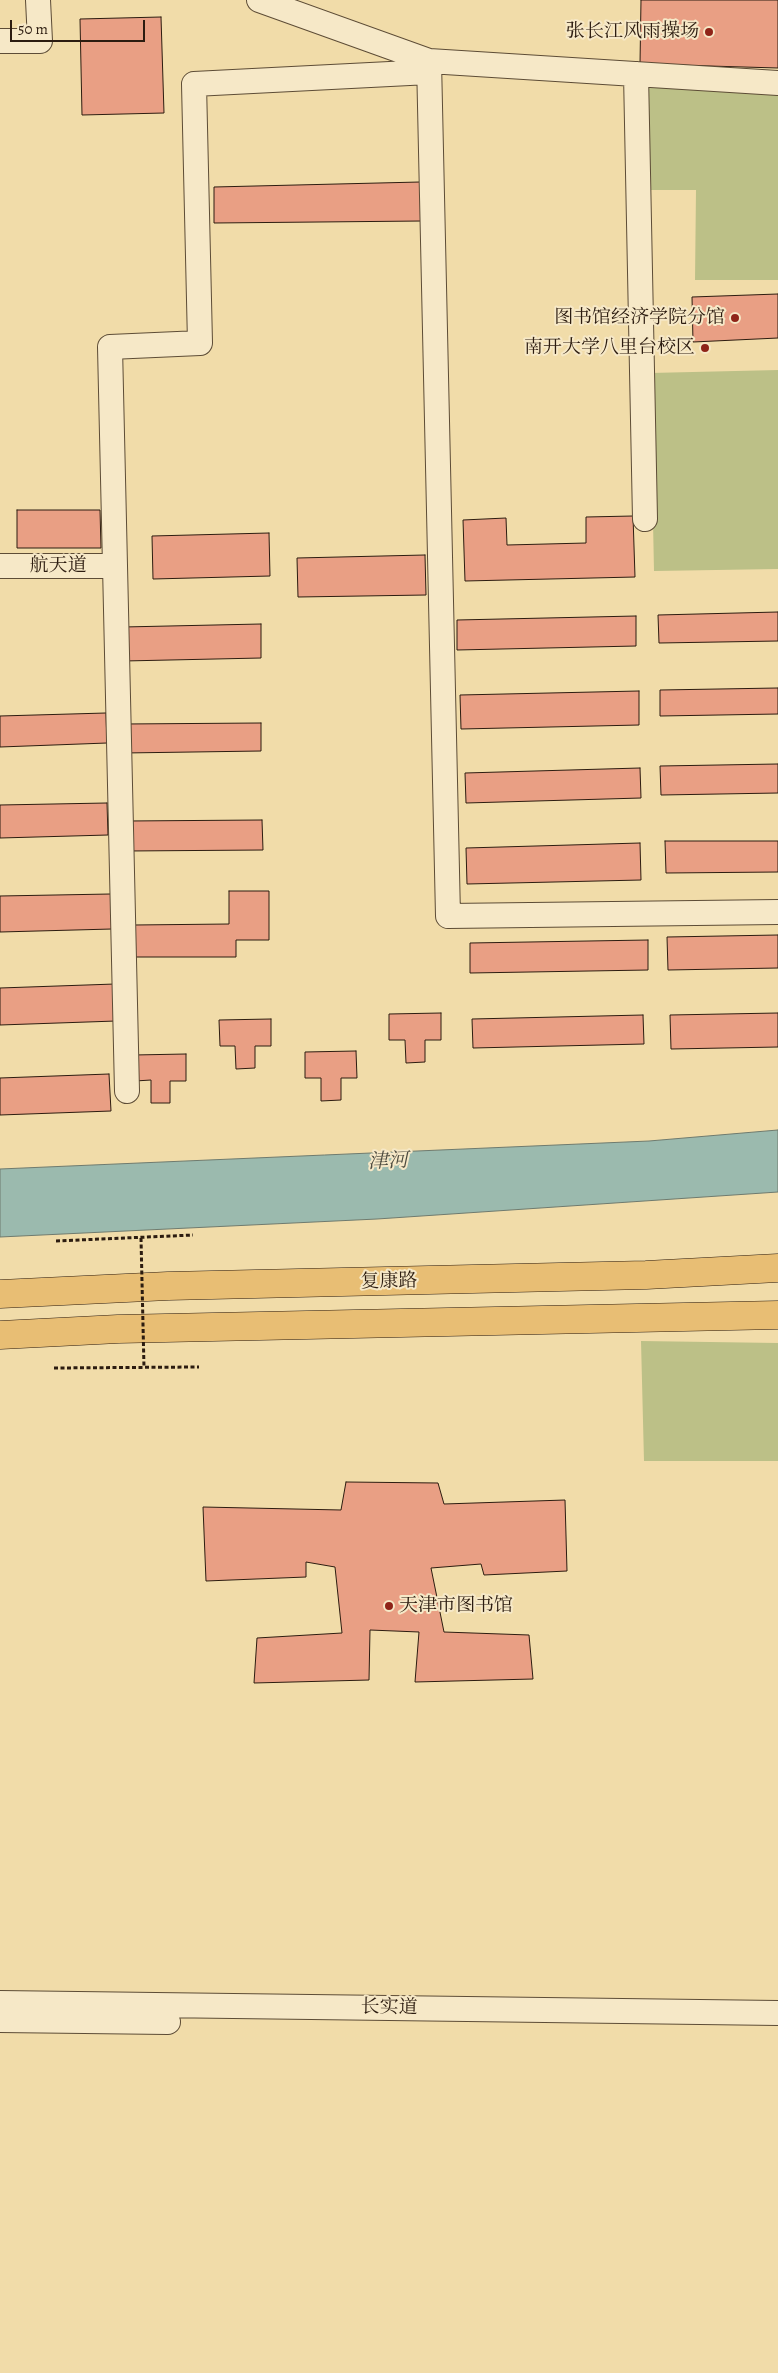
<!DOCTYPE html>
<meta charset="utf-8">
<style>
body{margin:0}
#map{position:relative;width:778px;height:2373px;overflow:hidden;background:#f1dca9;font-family:Alegreya,serif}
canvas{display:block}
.scale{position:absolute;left:10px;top:20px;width:135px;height:22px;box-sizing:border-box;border:2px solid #2c1c10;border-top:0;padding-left:6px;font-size:15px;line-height:18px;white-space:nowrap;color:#2c1c10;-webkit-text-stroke:4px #f6e8c7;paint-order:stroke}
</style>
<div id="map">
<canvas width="778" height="2373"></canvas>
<div class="scale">50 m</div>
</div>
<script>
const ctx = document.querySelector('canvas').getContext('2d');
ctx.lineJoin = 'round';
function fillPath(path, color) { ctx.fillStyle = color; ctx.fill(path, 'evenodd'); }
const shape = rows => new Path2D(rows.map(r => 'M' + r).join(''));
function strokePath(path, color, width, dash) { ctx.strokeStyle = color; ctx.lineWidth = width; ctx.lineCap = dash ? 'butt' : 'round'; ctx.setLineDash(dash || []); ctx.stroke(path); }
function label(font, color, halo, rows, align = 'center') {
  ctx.font = font + ' Alegreya,"Noto Serif SC",serif'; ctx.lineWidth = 4; ctx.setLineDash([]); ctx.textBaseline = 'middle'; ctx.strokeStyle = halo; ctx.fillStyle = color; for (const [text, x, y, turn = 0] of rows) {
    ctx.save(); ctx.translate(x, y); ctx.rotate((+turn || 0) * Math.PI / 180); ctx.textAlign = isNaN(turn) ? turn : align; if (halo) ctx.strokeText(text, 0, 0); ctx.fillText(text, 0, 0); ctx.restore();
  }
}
fillPath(shape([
 [636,74,778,81,778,280,695,280,696,190,636,190],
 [778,370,778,569,654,571,650,373],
 [641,1341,778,1343,778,1461,644,1461]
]), '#bcc087');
const water = shape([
 [778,1130,778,1192,377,1219,0,1237,0,1169,649,1141,778,1130]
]);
fillPath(water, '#9bbaae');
strokePath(water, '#6f7b6f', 1);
const building = shape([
 [641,0,778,0,778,68,640,64,641,0],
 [161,17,164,113,82,115,80,19,161,17],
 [420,182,422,221,214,223,214,187,420,182],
 [778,294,778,338,693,342,692,297,778,294],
 [17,510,100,510,101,548,17,548,17,510],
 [633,516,635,577,465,581,463,520,506,518,507,545,586,543,586,517,633,516],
 [269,533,270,576,153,579,152,536,269,533],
 [425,555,426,595,298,597,297,558,425,555],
 [778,612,778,641,659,643,658,615,778,612],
 [636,616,636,646,457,650,457,620,636,616],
 [261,624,261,658,124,661,123,627,261,624],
 [778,688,778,714,660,716,660,690,778,688],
 [639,691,639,725,461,729,460,695,639,691],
 [106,713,107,743,0,747,0,716,106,713],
 [261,723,261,751,124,753,124,724,261,723],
 [778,764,778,793,661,795,660,766,778,764],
 [640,768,641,798,466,803,465,773,640,768],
 [107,803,108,835,0,838,0,805,107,803],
 [262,820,263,850,127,851,127,821,262,820],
 [665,841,778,841,778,872,666,873,665,841],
 [640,843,641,880,467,884,466,848,640,843],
 [229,891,269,891,269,940,236,940,236,957,135,957,134,925,229,924,229,891],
 [111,894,112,929,0,932,0,896,111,894],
 [778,935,778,968,668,970,667,937,778,935],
 [648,940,648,970,470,973,470,943,648,940],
 [115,984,116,1021,0,1025,0,988,115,984],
 [441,1013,441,1040,425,1040,425,1062,406,1063,405,1040,389,1040,389,1014,441,1013],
 [778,1013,778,1047,671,1049,670,1015,778,1013],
 [643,1015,644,1044,473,1048,472,1019,643,1015],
 [271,1019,271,1046,255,1046,255,1068,236,1069,235,1046,220,1046,219,1020,271,1019],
 [356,1051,357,1078,341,1078,341,1100,321,1101,321,1078,305,1078,305,1052,356,1051],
 [186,1054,186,1081,170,1081,170,1103,151,1103,151,1080,135,1081,134,1055,186,1054],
 [109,1074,111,1111,0,1115,0,1078,109,1074],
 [346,1482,438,1483,444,1504,565,1500,567,1571,484,1575,481,1564,431,1568,444,1632,529,1635,533,1679,415,1682,419,1632,370,1630,369,1680,254,1683,257,1638,342,1633,335,1567,306,1562,306,1577,206,1581,203,1507,341,1510,346,1482]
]);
fillPath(building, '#e99f84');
strokePath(building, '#2c1c10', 1);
const minor = shape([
 [259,0,429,61,778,83],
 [0,41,40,41,38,0],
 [429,61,448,916,778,912],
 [636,74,645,519],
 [0,566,115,566],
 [127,1091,110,347,200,343,194,84,429,72],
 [0,2003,778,2013],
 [0,2020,168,2022]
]);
const highway = shape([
 [0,1294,168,1286,646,1275,778,1268],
 [0,1335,118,1329,778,1315]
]);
strokePath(minor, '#5d4c36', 26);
strokePath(highway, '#2c1c10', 29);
strokePath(shape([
 [56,1241,193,1235],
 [54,1368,199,1367]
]), '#2c1c10', 3, [4, 2.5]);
strokePath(minor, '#f6e8c7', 24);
strokePath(highway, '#e8be74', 28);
strokePath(shape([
 [141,1238,144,1368]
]), '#2c1c10', 3, [4, 2.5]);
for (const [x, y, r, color] of [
 [709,32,5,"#8f2418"],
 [735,318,5,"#8f2418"],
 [705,348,5,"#8f2418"],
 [389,1606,5,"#8f2418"]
]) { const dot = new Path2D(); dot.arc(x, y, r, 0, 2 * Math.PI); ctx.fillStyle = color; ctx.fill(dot); strokePath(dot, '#f6e8c7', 2); }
label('19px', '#2c1c10', '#f6e8c7', [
 ["张长江风雨操场",699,32],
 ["图书馆经济学院分馆",725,318],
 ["南开大学八里台校区",695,348],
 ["天津市图书馆",399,1606,"left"]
], 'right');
label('19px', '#2c1c10', '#f6e8c7', [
 ["航天道",58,566],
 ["复康路",389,1282,-1],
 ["长实道",389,2008,1]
]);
label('italic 20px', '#4d4b3f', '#f6e8c7', [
 ["津河",388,1162,-2]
]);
</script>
